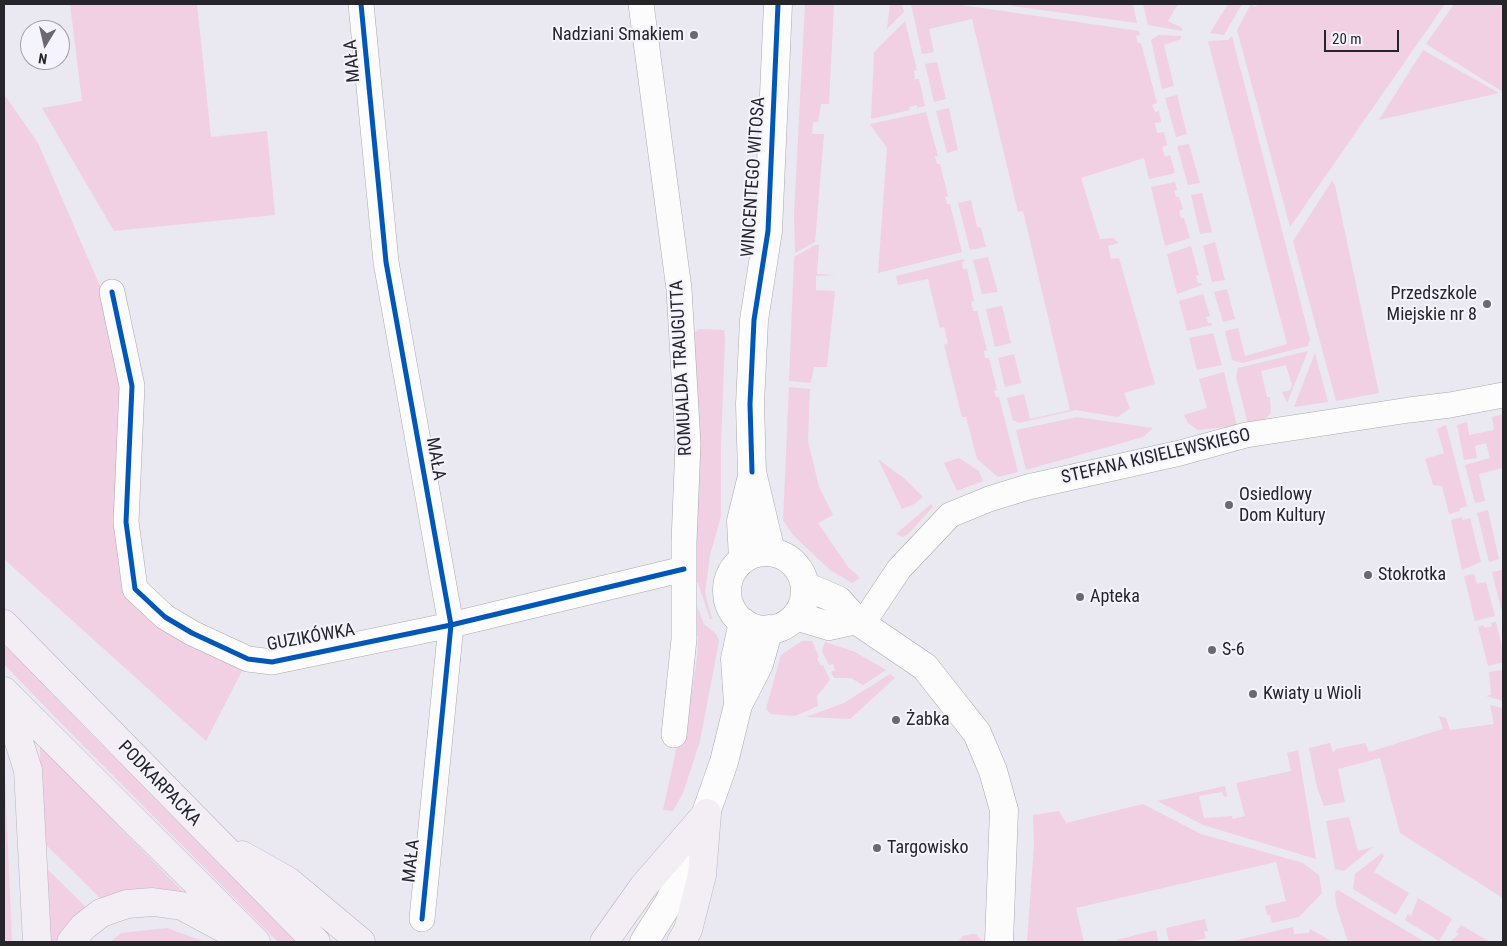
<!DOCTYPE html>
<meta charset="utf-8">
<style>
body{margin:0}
#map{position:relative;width:1507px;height:946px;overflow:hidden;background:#eae8f0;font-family:"Roboto Condensed",sans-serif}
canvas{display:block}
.frame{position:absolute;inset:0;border:5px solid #26252a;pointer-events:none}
.north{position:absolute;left:20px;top:20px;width:50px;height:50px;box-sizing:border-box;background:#f4f3fe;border:1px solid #a2a1a9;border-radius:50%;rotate:189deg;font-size:14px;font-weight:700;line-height:20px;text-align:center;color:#26252a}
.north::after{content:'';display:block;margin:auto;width:18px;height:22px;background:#6b696f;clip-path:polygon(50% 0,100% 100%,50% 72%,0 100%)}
.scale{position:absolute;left:1324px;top:30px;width:75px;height:22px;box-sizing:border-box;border:2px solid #26252a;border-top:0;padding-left:6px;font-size:15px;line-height:18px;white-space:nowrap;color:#26252a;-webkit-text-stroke:4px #f4f3fe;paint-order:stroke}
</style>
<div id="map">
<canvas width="1507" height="946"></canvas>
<div class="frame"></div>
<div class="north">N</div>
<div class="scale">20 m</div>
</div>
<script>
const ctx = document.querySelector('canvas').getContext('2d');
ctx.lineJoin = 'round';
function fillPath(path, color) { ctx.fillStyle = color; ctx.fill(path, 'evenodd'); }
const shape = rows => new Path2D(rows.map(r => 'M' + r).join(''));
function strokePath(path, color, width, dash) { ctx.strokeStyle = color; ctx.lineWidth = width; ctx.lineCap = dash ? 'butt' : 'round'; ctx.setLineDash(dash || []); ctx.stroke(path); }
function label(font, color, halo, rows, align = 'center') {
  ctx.font = font + ' "Roboto Condensed",sans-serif'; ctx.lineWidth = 4; ctx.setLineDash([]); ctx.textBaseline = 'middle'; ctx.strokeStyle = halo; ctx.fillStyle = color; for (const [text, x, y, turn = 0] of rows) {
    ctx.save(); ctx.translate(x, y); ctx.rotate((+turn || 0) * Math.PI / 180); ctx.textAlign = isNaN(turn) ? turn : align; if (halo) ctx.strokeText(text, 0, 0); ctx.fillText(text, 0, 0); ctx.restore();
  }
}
fillPath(shape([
 [70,4,197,4,211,137,267,131,275,215,114,231,42,108,82,101],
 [805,4,834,4,829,104,821,104,818,122,813,122,812,134,824,134,815,242,795,253,794,214],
 [890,4,902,4,904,12,887,29],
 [911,4,955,4,1139,31,1140,35,1136,36,1138,43,1141,43,1157,103,1152,105,1155,112,1159,111,1161,122,1155,123,1157,133,1164,132,1167,145,1162,147,1165,157,1170,155,1175,173,1149,179,1144,158,1081,178,1100,239,1113,238,1119,243,1108,246,1111,259,1119,258,1155,384,1124,393,1130,408,1118,417,1076,410,1019,423,1013,420,1007,398,1024,394,1030,419,1070,410,1023,211,1018,212,972,19,929,29,934,52,922,54],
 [1012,4,1133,4,1137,23,1012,6],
 [1143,4,1178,4,1168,21,1182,28,1182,31,1148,25],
 [1228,4,1242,4,1224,35,1210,33],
 [1251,4,1256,7,1257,4,1445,4,1290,227,1237,30],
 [1454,4,1503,4,1503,92,1426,44],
 [905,21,917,70,914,71,915,79,919,79,925,106,917,108,917,105,909,107,910,110,871,119,874,52],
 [1159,35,1181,36,1181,39,1164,45,1174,86,1162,89,1151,40],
 [1232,36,1310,339,1308,346,1242,363,1232,360,1225,331,1238,328,1245,356,1287,344,1208,41,1228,40],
 [1423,50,1499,93,1379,120],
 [937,62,946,99,934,102,925,64],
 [1177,95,1187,134,1176,137,1165,98],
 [4,97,6,97,38,143,110,309,126,384,130,600,244,667,206,741,4,559],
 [949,108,958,150,947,153,936,111],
 [926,112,938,156,935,156,937,164,940,164,948,196,945,197,947,204,950,204,962,252,878,273,887,148,870,124],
 [1189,144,1200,183,1188,185,1177,146],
 [1332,181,1335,185,1379,393,1336,401,1293,241],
 [1175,182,1177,190,1174,191,1176,197,1179,197,1183,209,1179,211,1181,218,1184,218,1190,238,1165,246,1151,187],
 [1202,193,1212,232,1200,234,1191,195],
 [971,200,977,227,981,228,986,247,970,250,958,203],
 [1215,242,1225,280,1212,282,1203,246],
 [815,245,819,245,817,274,836,275,816,276,816,290,835,291,827,367,814,367,811,383,789,381,794,257],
 [1191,246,1199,275,1196,276,1198,283,1201,283,1202,285,1177,294,1167,254],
 [988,257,998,292,982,294,973,260],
 [964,259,965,261,962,262,963,269,967,269,974,301,971,302,973,311,977,311,987,350,984,351,985,358,989,358,997,390,994,391,996,397,999,397,1018,472,998,477,977,459,966,417,962,417,944,345,948,343,944,327,940,328,928,279,898,285,896,276],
 [1227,289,1235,319,1223,322,1214,292],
 [1203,294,1210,316,1206,317,1208,323,1212,323,1212,325,1187,331,1179,301],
 [1002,306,1011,343,995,347,986,309],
 [699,329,724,330,725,339,721,443,721,516,710,555,705,593,712,619,710,619,698,583,690,583,690,336],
 [1213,333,1222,365,1197,370,1189,338],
 [1308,351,1287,403,1282,392,1290,390,1292,385,1286,365,1261,371,1267,397,1270,397,1271,413,1263,421,1248,424,1236,377,1238,368],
 [1315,353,1328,402,1294,407],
 [1014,354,1021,383,1005,387,998,358],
 [1224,372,1237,426,1198,430,1188,423,1184,415,1207,408,1199,379],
 [789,387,810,389,808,441,819,487,833,515,818,523,848,567,860,578,852,583,830,570,793,535,783,520],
 [1503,414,1503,468,1479,474,1485,501,1475,503,1465,465,1490,458,1486,443,1475,446,1477,458,1464,460,1457,425,1467,422,1469,435,1494,430,1492,417],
 [1077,417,1153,428,1143,437,1026,470,1016,430],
 [1446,425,1467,506,1460,508,1460,511,1449,514,1442,486,1433,485,1425,459,1444,453,1437,429],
 [959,458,979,471,983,481,957,491,944,463],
 [878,459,905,479,923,497,914,504,902,509],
 [931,504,933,507,908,534,903,537,896,534],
 [1488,510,1499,559,1489,562,1477,513],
 [1462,517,1463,520,1470,518,1481,562,1462,570,1451,520],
 [1502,570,1503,608,1501,609,1492,572],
 [1474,574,1477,584,1486,582,1495,616,1475,621,1464,576],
 [692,593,704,624,716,634,719,641,700,741,683,793,673,811,663,810,688,696,691,696,697,658,698,636,692,632],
 [1496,622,1503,651,1503,662,1488,666,1478,627,1483,625,1485,628,1492,626,1491,623],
 [802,641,812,641,819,657,817,659,821,666,823,665,830,680,817,696,818,706,795,716,771,714,766,709,781,655],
 [825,642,855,652,886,670,863,685,851,678,834,678,831,672,835,670,833,664,829,665,822,651],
 [4,645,81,724,296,942,278,942,56,718,4,664],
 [1501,670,1503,672,1503,701,1486,696,1491,695,1489,672],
 [890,674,895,678,850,719,806,717,844,703],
 [1490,705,1503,708,1503,898,1400,833,1380,758,1338,769,1345,802,1324,806,1317,787,1309,748,1330,743,1333,753,1336,749,1365,743,1369,752,1443,729,1439,716,1446,718,1450,730,1494,724],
 [40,746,127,835,191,900,104,902,40,839],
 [1298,750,1316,859,1203,825,1157,801,1225,786,1227,796,1224,797,1222,792,1199,796,1204,818,1232,816,1233,819,1245,816,1236,783,1291,771,1287,753],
 [4,775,5,779,12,942,4,942],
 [1143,804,1201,834,1303,863,1319,875,1322,893,1299,917,1272,923,1270,915,1267,915,1265,906,1286,901,1276,862,1076,908,1084,942,1027,942,1034,844,1033,815,1059,811,1066,823],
 [1349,817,1358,851,1373,847,1344,871,1335,869,1326,821],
 [1382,853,1384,856,1374,872,1409,893,1396,915,1353,889,1355,874],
 [40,862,89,910,58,942,42,942],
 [1338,890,1425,942,1348,942,1336,905,1335,892],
 [1418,898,1452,919,1439,941,1405,920,1408,914,1411,916],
 [1205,919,1208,931,1204,931,1206,938,1189,942,1169,942,1166,928],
 [1461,925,1490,942,1450,942,1459,934,1456,932],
 [1293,927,1294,934,1309,933,1310,929,1333,942,1229,942],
 [167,928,205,942,110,942,121,933],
 [1156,930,1158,941,1156,942,1117,942,1116,940],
 [972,934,976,934,983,942,958,942,963,936]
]), '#f1d0e3');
const street = shape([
 [361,4,386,262,451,625,422,919],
 [641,4,679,289,688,444,684,542,684,639,674,735],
 [112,292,132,386,126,522,135,589,165,617,192,633,248,659,272,662,451,625,684,569],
 [863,623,899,569,950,515,989,499,1028,487,1180,453,1246,435,1409,410,1450,405,1503,395]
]);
const secondary = shape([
 [771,552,752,472,750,404,754,320,768,231,778,4],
 '727 591a39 39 0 1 1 78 0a39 39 0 1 1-78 0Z',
 [743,559,741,521,752,476],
 [805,586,838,600,856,620,925,667,977,733,993,771,1004,810,999,942],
 [796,616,829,626,856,620],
 [738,704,735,659,743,622],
 [644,942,668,904,688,864,724,762,738,705,759,664,769,629]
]);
const primary = shape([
 [4,624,316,942],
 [4,691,256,942],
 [4,708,12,720,28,770,37,942],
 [242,855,288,881,361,942],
 [71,942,83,927,101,913,127,904,153,902,182,906,238,936],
 [604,942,643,887,707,813],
 [681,942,688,930,702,875,707,813]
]);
strokePath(street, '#aaa9af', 26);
strokePath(secondary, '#aaa9af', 29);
strokePath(primary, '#bbb4c0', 29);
strokePath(street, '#fcfcfd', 25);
strokePath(secondary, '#fcfcfd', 28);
strokePath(primary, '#f2eef4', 28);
strokePath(shape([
 [361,4,386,262,451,625,422,919],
 [112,292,132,386,126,522,135,589,165,617,192,633,248,659,272,662,451,625,684,569],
 [752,472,750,404,754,320,768,231,778,4]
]), '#0057b8', 5);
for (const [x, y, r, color] of [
 [694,35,5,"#6b696f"],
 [1487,304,5,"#6b696f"],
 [1229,505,5,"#6b696f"],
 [1368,575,5,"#6b696f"],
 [1080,597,5,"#6b696f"],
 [1212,650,5,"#6b696f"],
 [1253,694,5,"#6b696f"],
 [896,720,5,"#6b696f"],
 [877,848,5,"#6b696f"]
]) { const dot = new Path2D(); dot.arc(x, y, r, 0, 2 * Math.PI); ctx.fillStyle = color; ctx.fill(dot); strokePath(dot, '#f4f3fe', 2); }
label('18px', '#26252a', '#f4f3fe', [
 ["Nadziani Smakiem",684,35,"right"],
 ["Przedszkole",1477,294,"right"],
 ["Miejskie nr 8",1477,315,"right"],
 ["Osiedlowy",1239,495],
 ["Dom Kultury",1239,516],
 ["Stokrotka",1378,575],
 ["Apteka",1090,597],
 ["S-6",1222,650],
 ["Kwiaty u Wioli",1263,694],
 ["Żabka",906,720],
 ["Targowisko",887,848]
], 'left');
label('18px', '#26252a', '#f4f3fe', [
 ["MAŁA",353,61,-95],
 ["WINCENTEGO WITOSA",754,177,-86],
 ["ROMUALDA TRAUGUTTA",682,368,-93],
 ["STEFANA KISIELEWSKIEGO",1156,457,-13],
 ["MAŁA",435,459,80],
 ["GUZIKÓWKA",311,638,-10],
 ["PODKARPACKA",159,784,46],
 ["MAŁA",412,861,-84]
]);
</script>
